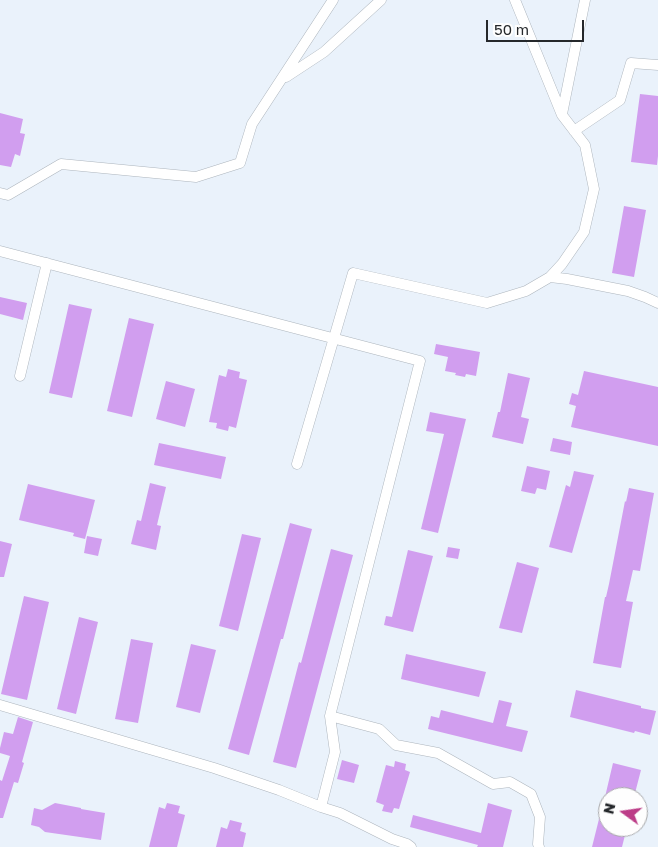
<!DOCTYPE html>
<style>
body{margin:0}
#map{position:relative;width:658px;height:847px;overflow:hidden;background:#eaf2fb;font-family:"Golos Text",sans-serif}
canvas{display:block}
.north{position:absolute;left:598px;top:787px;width:50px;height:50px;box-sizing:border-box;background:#fefefe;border:1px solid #a7a8aa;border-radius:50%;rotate:284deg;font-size:14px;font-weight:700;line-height:20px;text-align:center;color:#25282b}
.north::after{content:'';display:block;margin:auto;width:18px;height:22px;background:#bc3d88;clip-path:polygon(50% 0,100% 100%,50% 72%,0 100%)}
.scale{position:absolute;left:486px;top:20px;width:98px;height:22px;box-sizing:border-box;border:2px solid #25282b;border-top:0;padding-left:6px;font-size:15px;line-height:18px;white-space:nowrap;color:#25282b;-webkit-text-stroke:4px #fefefe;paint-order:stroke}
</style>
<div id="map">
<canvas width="658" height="847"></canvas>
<div class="north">N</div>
<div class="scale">50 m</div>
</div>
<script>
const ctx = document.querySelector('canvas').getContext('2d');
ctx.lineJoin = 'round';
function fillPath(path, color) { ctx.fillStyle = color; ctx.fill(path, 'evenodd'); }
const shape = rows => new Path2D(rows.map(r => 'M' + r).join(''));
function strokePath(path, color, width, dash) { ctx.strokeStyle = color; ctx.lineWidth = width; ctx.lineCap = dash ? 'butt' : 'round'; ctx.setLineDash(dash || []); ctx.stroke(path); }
fillPath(shape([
 [640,94,658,96,658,156,657,165,631,162],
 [0,113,23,119,20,133,25,134,20,156,15,154,11,167,0,165],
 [624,206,646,210,634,277,612,273],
 [0,297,27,303,23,320,0,314],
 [69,304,92,309,72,398,49,393],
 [129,318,154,324,132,417,107,411],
 [436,344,480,352,476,376,466,374,465,377,455,375,456,373,445,371,448,357,434,354],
 [228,369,240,372,239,378,247,380,236,428,229,426,228,431,216,428,217,423,209,422,219,375,226,377],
 [584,371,658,387,658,446,571,427,576,406,569,404,572,393,578,395],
 [508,373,530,378,521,417,529,419,523,444,492,437,498,412,500,412],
 [166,381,195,389,185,427,156,419],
 [430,412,466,419,438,533,421,529,444,434,426,431],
 [553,438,572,442,570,455,550,451],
 [159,443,226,457,221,479,154,465],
 [527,466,550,471,546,490,537,488,535,494,521,491],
 [574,471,594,475,572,553,549,547,566,485,570,487],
 [150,483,166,487,157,525,161,526,156,550,131,544,137,520,141,521],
 [28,484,95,500,85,539,73,536,74,533,19,520],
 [629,488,654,493,640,571,633,570,626,601,633,602,621,668,593,663,605,597,606,597,609,584,625,501,626,502],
 [290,523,312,529,283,639,281,639,249,755,228,749],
 [242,534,261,538,238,631,219,626],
 [87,536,102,539,98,556,84,553],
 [0,541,12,544,4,577,0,577],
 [448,547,460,549,458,559,446,557],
 [331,549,353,555,296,768,273,762,299,662,301,663],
 [408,550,433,556,413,632,384,625,386,616,392,617],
 [517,562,539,568,522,633,499,628],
 [24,596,49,602,27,700,1,694],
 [79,617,98,622,76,714,57,709],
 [131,639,153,643,138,723,115,719],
 [191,644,216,650,200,713,176,707],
 [406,654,486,672,479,697,401,679],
 [576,690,641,706,641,708,656,711,650,735,635,731,634,733,570,717],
 [499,700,512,703,506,726,528,731,522,752,428,729,431,716,439,718,441,710,493,723],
 [18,717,33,722,22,762,24,763,18,783,14,782,3,818,0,818,0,780,2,781,10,756,0,753,0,748,4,732,13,734],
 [342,760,359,765,354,783,337,779],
 [395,761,406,764,405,770,410,772,399,809,394,808,392,813,382,811,384,805,376,802,386,765,394,767],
 [613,763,641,770,634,797,605,797],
 [604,799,608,799,608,827,627,827,622,847,592,847],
 [55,803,81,808,81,809,105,813,101,840,45,832,39,827,31,825,34,808,42,810],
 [167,803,180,806,178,813,185,815,177,847,149,847,159,807,165,809],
 [488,803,512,810,503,847,477,847,478,845,410,827,413,815,481,833],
 [230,820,242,823,240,831,246,833,243,847,216,847,221,827,227,829]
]), '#d19eef');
const street = shape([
 [286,77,324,52,381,0],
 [562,114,585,0],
 [574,131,620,100,631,63,658,65],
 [0,193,8,195,61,164,196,177,240,163,252,124,333,0],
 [0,251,420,361,330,716,335,752,321,807],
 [550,277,567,279,628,291,645,297,658,303],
 [20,376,47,263],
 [297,464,353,273,487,303,526,291,550,277,562,264,584,232,594,189,585,145,562,115,515,0],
 [0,705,214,768,279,790,321,807,340,813,392,839,407,844,411,847],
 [330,716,379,729,396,745,438,753,493,784,510,782,531,794,540,817,538,844,539,847]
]);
strokePath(street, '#adb5bd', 11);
strokePath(street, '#fff', 10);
</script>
